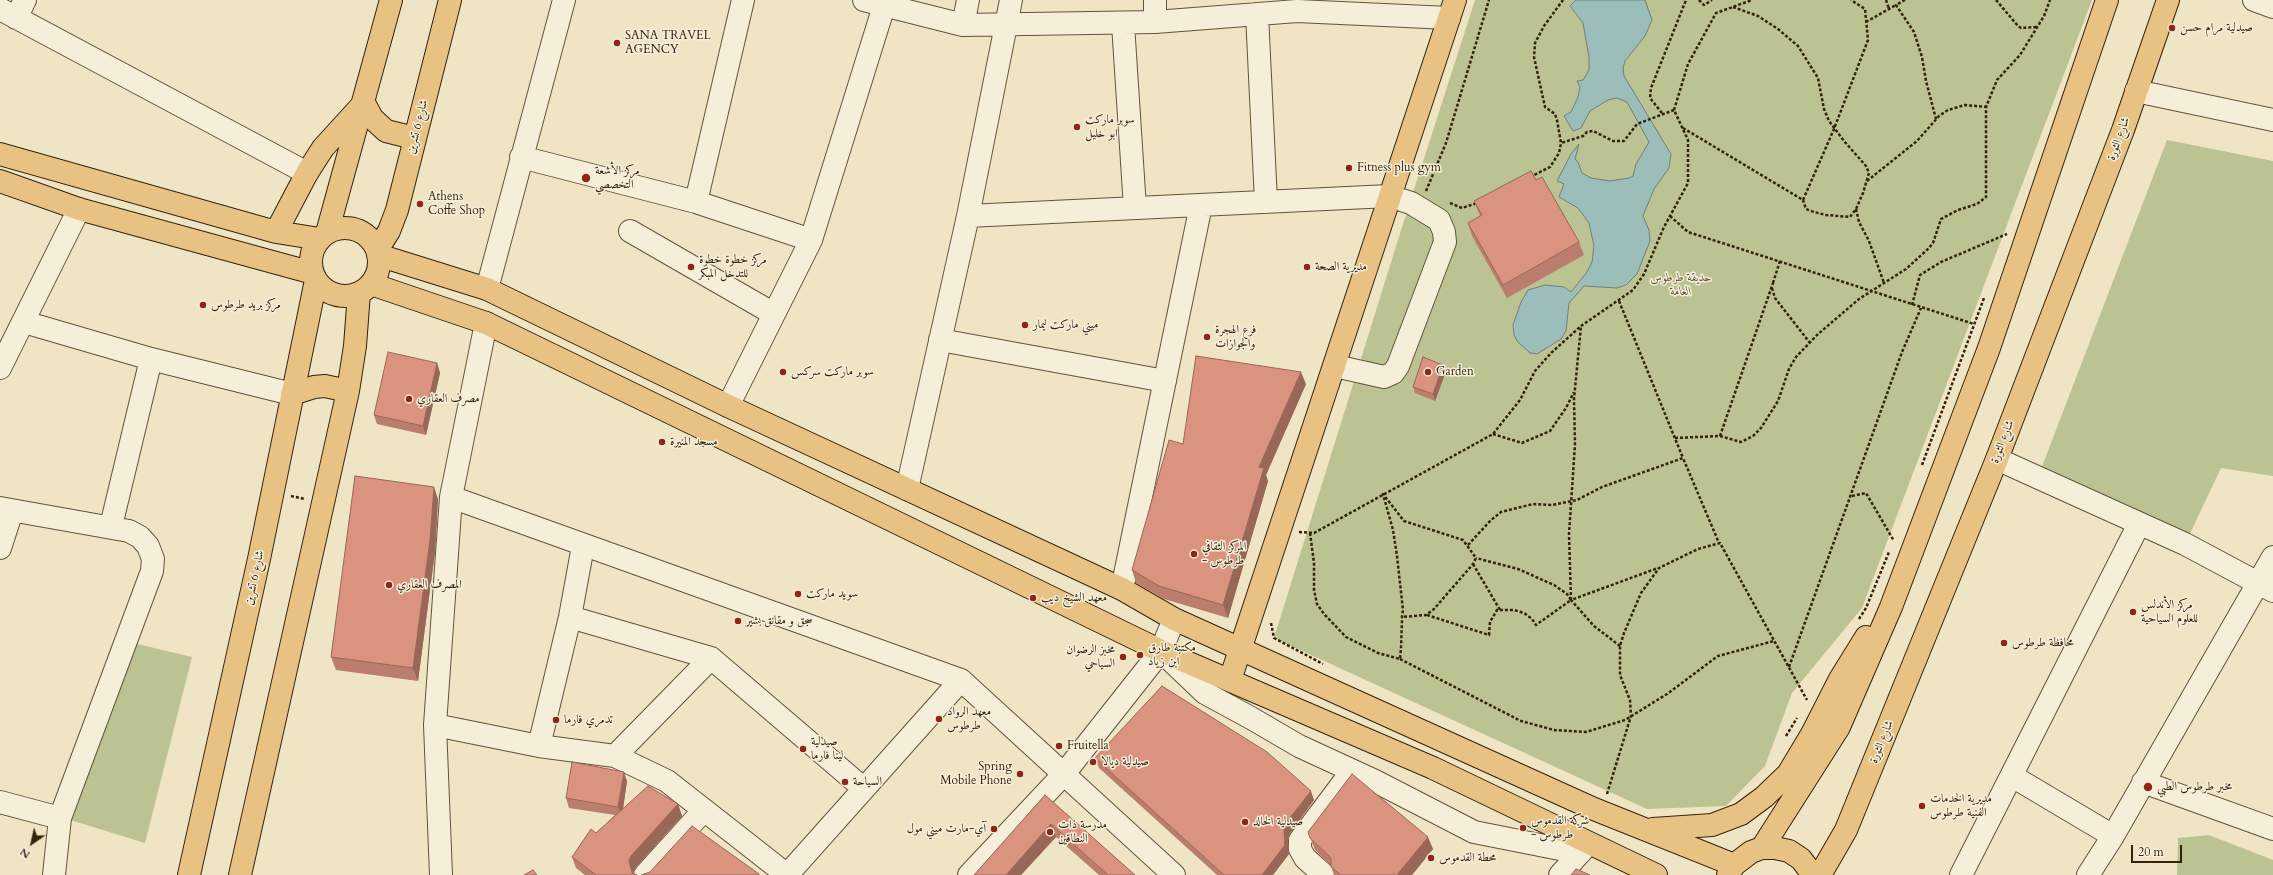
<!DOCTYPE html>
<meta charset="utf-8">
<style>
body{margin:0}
#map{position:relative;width:2273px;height:875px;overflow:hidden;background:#efe5c5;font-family:Cardo,serif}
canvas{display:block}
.north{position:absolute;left:12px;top:823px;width:40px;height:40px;-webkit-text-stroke:3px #f5eed9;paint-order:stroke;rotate:214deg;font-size:11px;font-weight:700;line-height:16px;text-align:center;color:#33220d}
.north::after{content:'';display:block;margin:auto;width:14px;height:18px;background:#33220d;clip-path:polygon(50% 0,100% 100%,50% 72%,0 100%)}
.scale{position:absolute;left:2131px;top:845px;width:51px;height:18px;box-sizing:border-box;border:2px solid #33220d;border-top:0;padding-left:5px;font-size:12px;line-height:14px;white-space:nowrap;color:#33220d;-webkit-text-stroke:3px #f5eed9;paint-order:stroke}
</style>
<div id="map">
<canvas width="2273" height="875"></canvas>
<div class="north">N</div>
<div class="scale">20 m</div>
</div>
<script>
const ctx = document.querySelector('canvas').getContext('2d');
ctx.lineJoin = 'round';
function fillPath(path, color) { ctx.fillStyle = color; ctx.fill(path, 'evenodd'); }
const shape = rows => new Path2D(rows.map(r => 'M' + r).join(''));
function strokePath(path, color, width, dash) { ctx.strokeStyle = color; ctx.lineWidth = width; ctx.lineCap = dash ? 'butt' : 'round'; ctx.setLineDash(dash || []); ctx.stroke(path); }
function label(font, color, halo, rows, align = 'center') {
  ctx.font = font + ' Cardo,Amiri,serif'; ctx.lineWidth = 3; ctx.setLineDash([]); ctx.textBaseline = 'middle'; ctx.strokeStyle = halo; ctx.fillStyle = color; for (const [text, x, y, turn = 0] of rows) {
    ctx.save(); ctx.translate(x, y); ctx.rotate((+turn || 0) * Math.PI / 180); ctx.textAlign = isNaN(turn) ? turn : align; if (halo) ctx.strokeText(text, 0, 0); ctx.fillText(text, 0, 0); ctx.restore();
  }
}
fillPath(shape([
 [1475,0,2092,0,1862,608,1792,693,1765,766,1726,806,1647,809,1274,638,1402,227],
 [2167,140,2273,161,2273,476,2221,468,2185,544,2038,477],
 [129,642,192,657,145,843,70,820],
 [2209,835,2273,860,2273,875,2177,875,2178,838]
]), '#bcc392');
const water = shape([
 [1576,0,1645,0,1652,20,1645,36,1625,61,1623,68,1624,76,1671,154,1669,168,1654,189,1643,216,1649,230,1650,241,1637,274,1626,285,1617,288,1584,286,1569,303,1566,331,1561,339,1537,354,1530,353,1517,341,1514,335,1513,325,1521,302,1528,290,1545,285,1564,287,1571,292,1587,272,1592,262,1594,246,1589,223,1578,208,1559,197,1564,184,1557,181,1571,154,1579,144,1575,159,1578,162,1582,173,1591,178,1610,181,1629,178,1633,176,1636,164,1649,142,1627,102,1617,98,1608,100,1590,111,1581,128,1573,131,1564,116,1571,112,1578,97,1580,87,1577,81,1583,80,1589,70,1589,57,1583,23,1570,6,1576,0]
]);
fillPath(water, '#9bbeba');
strokePath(water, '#718075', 1);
const minor = shape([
 [864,0,963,25,1155,22,1297,11,1449,18],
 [1155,0,1155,22],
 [2254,0,2273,7],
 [0,9,307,173],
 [1257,14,1266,202],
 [16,18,25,0],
 [1123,24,1135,208],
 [963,25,968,0],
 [2136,91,2273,120],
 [521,157,696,202,811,240],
 [696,202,743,0],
 [968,216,1389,196,1411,203,1439,220,1444,232,1445,242,1398,366,1393,373,1384,377,1335,366],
 [630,231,774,314],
 [487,289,564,0],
 [24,322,151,359,292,394],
 [940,340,1165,381],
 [0,368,79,209],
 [728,406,811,240,884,6],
 [1997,459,2185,544,2273,591],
 [907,489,968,216,1011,0],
 [451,497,961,680,1174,875],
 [0,508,129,531,140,537,148,546,153,559,152,571,60,818,54,875],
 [111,526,151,359],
 [0,548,12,511],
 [1122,589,1201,205],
 [570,617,711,658,863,788],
 [1162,652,1205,693,1251,718,1299,746,1375,781,1474,832,1580,853],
 [435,725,539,746,615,756,667,781,787,875],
 [539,746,570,617,583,546],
 [615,756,711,658],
 [2012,776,2113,836],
 [2143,782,2273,829],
 [0,802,60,818],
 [441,875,435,725,451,497,486,323],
 [645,875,704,810],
 [787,875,961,680],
 [969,875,1063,775,1161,651,1174,619],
 [1324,875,1305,858,1300,849,1300,840,1352,771],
 [1560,875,1587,845],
 [1961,875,2139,524],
 [2088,875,2113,836,2273,557]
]);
const major = shape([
 [0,154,276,232,320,239],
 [0,181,79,209,313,273],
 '311 262a34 34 0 1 1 68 0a34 34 0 1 1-68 0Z',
 [276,232,307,173,323,148,364,103,372,118,386,131,406,136,416,135],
 [327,233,391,0],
 [377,250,389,231,397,210,450,0],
 [378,255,487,289,728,406,1122,589,1174,619,1594,809,1734,865],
 [371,284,486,323,1161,651,1433,768,1656,875],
 [292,394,314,387,325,386,348,391],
 [1230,680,1455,0],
 [1653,829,1712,825,1741,814,1764,797,1788,774,1812,734,1840,679,1866,637],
 [1762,848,1839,727,1891,607,1989,348,2107,0],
 [189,875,259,559,316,280],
 [240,875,348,391,355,346,359,293],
 [1728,875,1734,865,1751,852,1762,848,1775,848,1789,851,1801,859,1813,875],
 [1820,875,1846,830,1997,459,2123,130,2168,0]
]);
strokePath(minor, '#62533b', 24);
strokePath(major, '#33220d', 24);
strokePath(shape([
 [1699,0,1704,5,1712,0],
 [1886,0,1889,9],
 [1905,0,1896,5,1914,32,1922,57,1926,81,1936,119],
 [1996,0,2018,26,2021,28,2037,27],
 [1733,7,1758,16,1778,29,1798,46,1818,78,1824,109,1829,121,1844,141,1866,166,1869,173,1863,193,1856,209,1850,217,1826,215,1814,212,1806,209,1803,200],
 [1866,22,1896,5],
 [1674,110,1688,64,1716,13,1752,0],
 [1662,113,1650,98,1651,88,1686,0],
 [1683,128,1803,200,1834,129,1868,40,1865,9,1851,0],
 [1530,177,1550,167,1559,153,1561,143,1557,120,1555,114,1545,107,1534,57,1535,43,1544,26,1563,0],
 [1867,181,1917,141,1939,116,1948,110,1965,105,1986,107],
 [1426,191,1446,143,1489,0],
 [1450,203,1462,208,1477,203],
 [1856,209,1859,222,1869,241,1884,283],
 [1670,216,1688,232,1974,324],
 [1773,283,1780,261],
 [1772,288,1775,298,1810,343],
 [1619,301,1683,458],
 [1912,305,1920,275,1941,262,2007,234],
 [1493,434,1522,443,1550,431,1566,408,1574,392],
 [1720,436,1773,283],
 [1675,438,1720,436,1741,442,1753,436,1761,428,1778,401,1789,369,1796,357,1817,335,1859,299,1906,269,1929,248,1933,243,1941,219,1958,210,1977,204,1986,197,1986,107,1997,80,2020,55,2044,16,2050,0],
 [1922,465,1984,298],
 [291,496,305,499],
 [1852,496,1866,493,1894,541],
 [1299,532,1314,533,1493,434,1520,400,1535,371,1551,353,1581,326,1633,290,1644,274,1664,227,1688,183,1688,140,1674,110,1637,124,1624,141,1613,141,1593,131,1587,132,1583,136,1561,143],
 [1310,533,1314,563,1314,590,1317,604,1324,614,1346,637,1378,653,1400,659,1401,648,1402,621,1402,617,1403,610,1397,556,1393,530,1383,494,1404,521,1463,540,1476,558,1473,564,1434,609,1426,615,1402,617],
 [1468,545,1491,520,1501,512,1533,504,1552,505,1577,500,1602,487,1683,458,1719,543],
 [1473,564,1500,610],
 [1571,600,1569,534,1575,444,1574,399,1581,326],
 [1427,615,1489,635,1490,622,1497,610,1514,610,1524,613,1532,619,1536,625,1571,600,1567,594,1554,585,1518,569,1476,558],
 [1859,619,1866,608,1889,552],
 [1271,623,1274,638,1323,664],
 [1620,646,1594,626,1571,600,1658,568],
 [1400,659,1521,721,1554,730,1586,732,1625,720,1667,694,1718,656,1774,641],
 [1789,667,1902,352,1921,308],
 [1786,736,1797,718],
 [1607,794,1631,716,1630,700,1620,675,1620,646,1624,633,1641,593,1659,568,1698,549,1720,543,1807,700]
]), '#33220d', 2.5, [3, 2]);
strokePath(minor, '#f5eed9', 22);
strokePath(major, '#e8c282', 22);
fillPath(shape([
 [1536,180,1579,242,1584,255,1507,298,1472,236,1468,223,1480,216,1474,201],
 [437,363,440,373,426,435,377,424,374,415],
 [1446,371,1435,401,1415,393,1413,387],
 [1306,384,1266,475,1268,481,1228,618,1164,599,1136,583,1132,570,1183,444],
 [438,499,435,552,418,681,336,670,331,657],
 [1095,758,1314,800,1290,833,1288,840,1289,854,1273,875,1217,875,1099,768],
 [627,781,623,808,678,804,682,816,636,867,633,873,637,875,585,875,576,868,572,857,596,833,615,815,569,808,566,798],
 [1045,795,1135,875,1099,875,1056,837,1021,875,974,875],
 [1308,832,1433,849,1412,875,1334,875,1331,866,1315,850]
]), '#bb7e6c');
fillPath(shape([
 [437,363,440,373,426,435,423,426],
 [1443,365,1446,371,1435,401,1433,394],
 [1301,372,1306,384,1266,475,1268,481,1228,618,1223,605,1259,467],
 [434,487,438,499,435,552,418,681,413,668],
 [624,772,627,781,622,816,618,807],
 [1311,791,1314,800,1290,833,1288,840,1289,854,1273,875,1262,875,1286,823],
 [678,804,682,816,636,867,633,873,633,875,629,861,631,856],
 [1051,824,1056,837,1021,875,1006,875],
 [1428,837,1433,849,1412,875,1397,875]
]), '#986758');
const building = shape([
 [1531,171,1536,180,1542,177,1579,242,1503,285,1468,223,1482,215,1474,201,1531,171],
 [388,352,437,363,423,426,374,415,388,352],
 [1196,356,1301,372,1259,467,1264,468,1223,605,1159,586,1132,570,1169,440,1183,444,1196,356],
 [1423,357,1443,365,1433,394,1413,387,1423,357],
 [355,476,434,487,430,540,413,668,331,657,355,476],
 [1162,686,1267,752,1311,791,1286,823,1284,830,1285,845,1262,875,1224,875,1095,758,1162,686],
 [572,762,624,772,618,807,566,798,572,762],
 [1352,774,1428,837,1397,875,1341,875,1331,867,1331,858,1310,838,1308,832,1352,774],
 [648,786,678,804,631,856,629,861,632,873,637,875,596,875,572,857,591,829,596,833,648,786],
 [1045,795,1135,875,1108,875,1051,824,1006,875,974,875,1045,795],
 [692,826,759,874,759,875,641,875,650,872,692,826],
 [1576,869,1590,875,1571,875,1576,869],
 [533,870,537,875,524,875,533,870]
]);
fillPath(building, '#d9937e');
strokePath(building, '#986758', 1);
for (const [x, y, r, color] of [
 [2172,28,4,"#8f2418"],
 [617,43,4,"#8f2418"],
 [1077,127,4,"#8f2418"],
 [1349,168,4,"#8f2418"],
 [586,178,5,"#8f2418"],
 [420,204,4,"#8f2418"],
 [691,267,4,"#8f2418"],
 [1307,267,4,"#8f2418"],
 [203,305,4,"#8f2418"],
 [1025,325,4,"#8f2418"],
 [1207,337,4,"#8f2418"],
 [783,372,4,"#8f2418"],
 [1428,372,4,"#8f2418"],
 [409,399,4,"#8f2418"],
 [662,442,4,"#8f2418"],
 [1194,554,4,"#8f2418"],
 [389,585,4,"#8f2418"],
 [798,594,4,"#8f2418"],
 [1033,598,4,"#8f2418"],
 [2133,612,4,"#8f2418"],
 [738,621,4,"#8f2418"],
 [2004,643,4,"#8f2418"],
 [1140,655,4,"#8f2418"],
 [1123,657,4,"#8f2418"],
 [939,719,4,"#8f2418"],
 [556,720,4,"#8f2418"],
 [1059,746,4,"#8f2418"],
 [803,749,4,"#8f2418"],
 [1093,762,4,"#8f2418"],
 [1020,774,4,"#8f2418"],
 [845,782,4,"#8f2418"],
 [2148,787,5,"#8f2418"],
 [1922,806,4,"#8f2418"],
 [1245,822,4,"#8f2418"],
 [1523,828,4,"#8f2418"],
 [994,829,4,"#8f2418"],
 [1050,832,4,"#8f2418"],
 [1431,858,4,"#8f2418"]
]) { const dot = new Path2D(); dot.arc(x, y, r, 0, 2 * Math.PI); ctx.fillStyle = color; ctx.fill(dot); strokePath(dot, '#f5eed9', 1.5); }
label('12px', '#33220d', '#f5eed9', [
 ["صيدلية مرام حسن",2180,28],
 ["SANA TRAVEL",625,36],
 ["AGENCY",625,50],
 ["سوبر ماركت",1085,120],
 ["ابو خليل",1085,134],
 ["Fitness plus gym",1357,168],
 ["مركز الأشعة",595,171],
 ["التخصصي",595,185],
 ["Athens",428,197],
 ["Coffe Shop",428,211],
 ["مركز خطوة خطوة",699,260],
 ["للتدخل المبكر",699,274],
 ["مديرية الصحة",1315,267],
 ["مركز بريد طرطوس",211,305],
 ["ميني ماركت ليمار",1033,325],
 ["فرع الهجرة",1215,330],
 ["والجوازات",1215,344],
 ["سوبر ماركت سركس",791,372],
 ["Garden",1436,372],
 ["مصرف العقاري",417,399],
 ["مسجد المنيرة",670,442],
 ["المركز الثقافي",1202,547],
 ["- طرطوس",1202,561],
 ["المصرف العقاري",397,585],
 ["سويد ماركت",806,594],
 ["معهد الشيخ ديب",1041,598],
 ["مركز الأندلس",2141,605],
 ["للعلوم السياحية",2141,619],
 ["سجق و مقانق بشير",746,621],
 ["محافظة طرطوس",2012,643],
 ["مكتبة طارق",1148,648],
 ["ابن زياد",1148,662],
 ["مخبز الرضوان",1115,650,"right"],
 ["السياحي",1115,664,"right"],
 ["معهد الرواد",947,712],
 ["طرطوس",947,726],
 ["تدمري فارما",564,720],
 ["صيدلية",811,742],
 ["لينا فارما",811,756],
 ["Fruitella",1067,746],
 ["صيدلية ديالا",1101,762],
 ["Spring",1012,767,"right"],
 ["Mobile Phone",1012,781,"right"],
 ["السياحة",853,782],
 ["مخبر طرطوس الطبي",2157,787],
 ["مديرية الخدمات",1930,799],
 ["الفنية طرطوس",1930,813],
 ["شركة القدموس",1531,821],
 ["- طرطوس",1531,835],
 ["صيدلية الخالد",1253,822],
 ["مدرسة ذات",1058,825],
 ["النطاقين",1058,839],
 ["آي-مارت ميني مول",986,829,"right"],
 ["محطة القدموس",1439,858]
], 'left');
label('12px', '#33220d', '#f5eed9', [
 ["شارع 6 تشرين",418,127,-76],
 ["شارع الثورة",2119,139,-70],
 ["شارع الثورة",2003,442,-69],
 ["شارع 6 تشرين",255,578,-78],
 ["شارع الثورة",1882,742,-68]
]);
label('italic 12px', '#5c5235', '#f5eed9', [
 ["حديقة طرطوس",1681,278],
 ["العامة",1681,292]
]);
</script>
